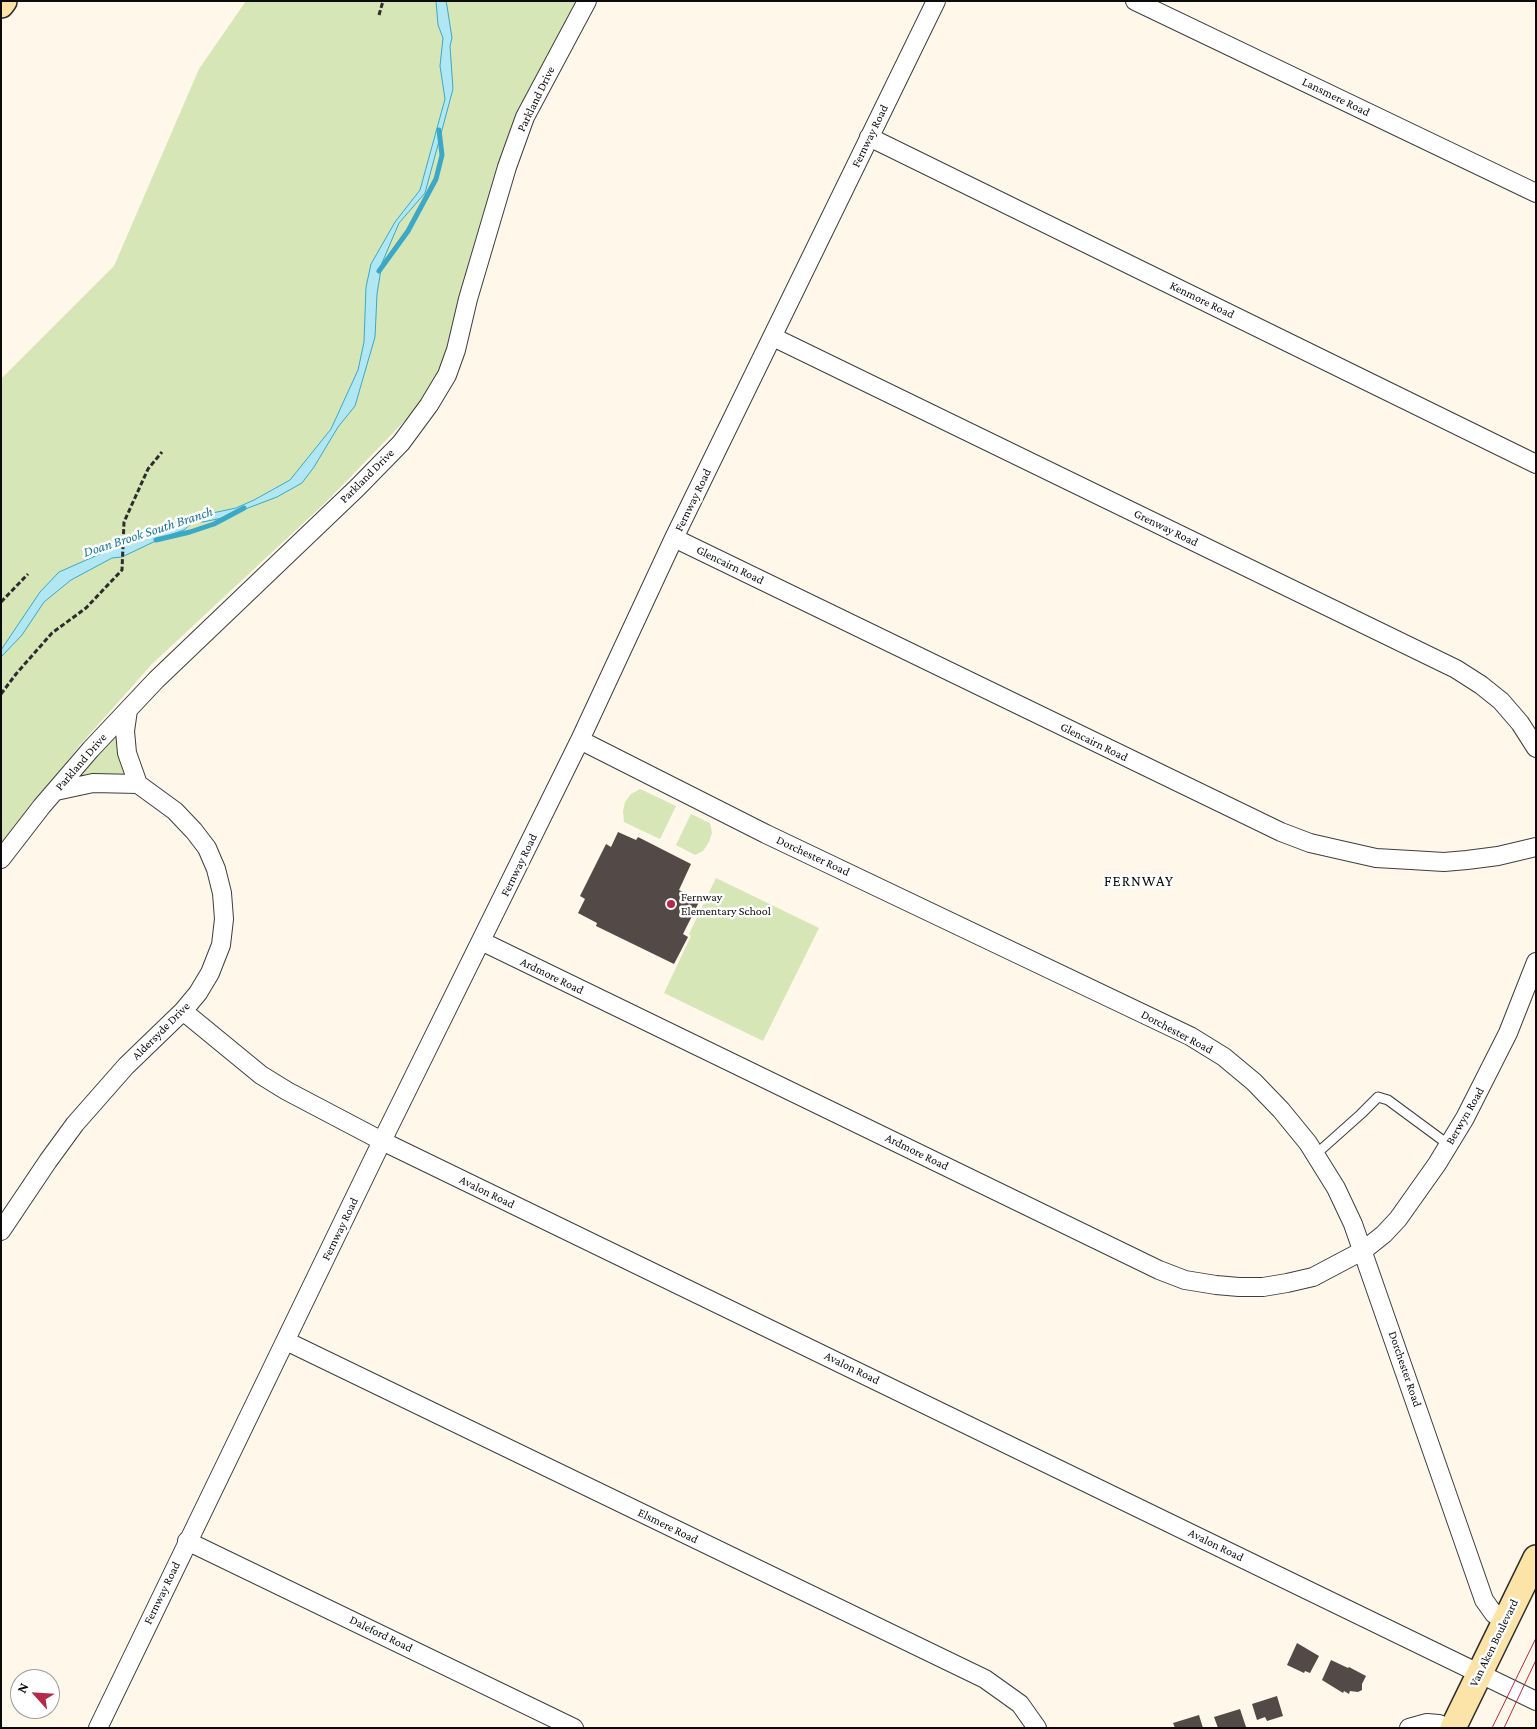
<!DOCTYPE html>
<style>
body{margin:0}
#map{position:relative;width:1537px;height:1729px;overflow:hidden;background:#fef7ea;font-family:"Crimson Pro",serif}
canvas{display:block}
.frame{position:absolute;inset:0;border:2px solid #0b0b0b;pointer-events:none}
.north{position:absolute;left:10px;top:1669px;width:50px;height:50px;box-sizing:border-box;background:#fff;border:1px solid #9d9d9d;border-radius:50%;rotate:296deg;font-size:14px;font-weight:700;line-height:20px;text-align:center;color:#0b0b0b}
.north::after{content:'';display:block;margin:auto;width:18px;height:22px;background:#b42a48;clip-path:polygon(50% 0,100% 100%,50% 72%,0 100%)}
</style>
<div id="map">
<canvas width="1537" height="1729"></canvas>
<div class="frame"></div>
<div class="north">N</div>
</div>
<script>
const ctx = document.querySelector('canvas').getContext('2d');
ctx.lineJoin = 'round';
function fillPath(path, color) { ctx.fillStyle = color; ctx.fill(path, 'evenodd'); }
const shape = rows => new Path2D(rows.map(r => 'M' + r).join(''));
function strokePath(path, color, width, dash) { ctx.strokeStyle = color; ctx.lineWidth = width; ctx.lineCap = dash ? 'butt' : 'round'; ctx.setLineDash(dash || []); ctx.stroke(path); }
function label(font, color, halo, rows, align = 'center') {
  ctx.font = font + ' "Crimson Pro",serif'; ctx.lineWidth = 5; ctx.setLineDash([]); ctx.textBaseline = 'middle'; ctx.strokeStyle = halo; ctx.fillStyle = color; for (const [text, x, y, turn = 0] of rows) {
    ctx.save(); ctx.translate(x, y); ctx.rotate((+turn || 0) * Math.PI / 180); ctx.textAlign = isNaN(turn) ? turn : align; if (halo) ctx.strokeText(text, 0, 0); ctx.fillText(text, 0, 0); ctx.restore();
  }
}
fillPath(shape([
 [246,1,577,1,520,108,490,192,477,234,461,291,453,330,442,363,421,404,326,502,152,664,80,745,1,844,1,379,114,266,199,69],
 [128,710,138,784,73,786,91,749],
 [640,789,676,806,660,839,624,822,623,811,625,802,631,794],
 [691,814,710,823,712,833,709,842,703,851,695,855,676,845],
 [716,878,819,928,763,1041,664,993,691,936,689,934]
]), '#d7e6b6');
const water = shape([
 [436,1,446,1,447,6,452,38,450,46,453,89,425,193,399,223,382,263,377,294,375,337,355,406,338,427,314,467,302,483,277,497,240,511,227,517,203,522,194,521,184,530,164,537,122,557,112,558,71,580,44,602,22,635,1,657,1,650,40,592,59,572,125,543,164,529,189,518,236,508,254,500,290,480,331,429,358,370,364,342,366,287,371,264,395,222,420,190,445,99,440,66,443,38,438,25,436,1]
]);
fillPath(water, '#b1e6f3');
strokePath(water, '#3ba8c7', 1);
strokePath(shape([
 [379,271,408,231,436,179,442,155,439,130],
 [156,540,190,532,214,524,244,508]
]), '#3ba8c7', 5);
fillPath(shape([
 [618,832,636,840,638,837,691,864,679,890,700,900,683,934,688,937,674,964,596,926,597,923,578,913,585,899,580,896,606,844,611,847],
 [1297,1643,1319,1656,1310,1673,1305,1671,1304,1673,1287,1665],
 [1331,1660,1348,1668,1349,1667,1366,1676,1362,1684,1362,1690,1358,1692,1350,1691,1349,1694,1344,1691,1343,1693,1322,1680],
 [1277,1696,1283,1716,1267,1721,1265,1717,1257,1720,1252,1704],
 [1240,1709,1246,1727,1218,1728,1214,1717],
 [1199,1715,1203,1728,1175,1728,1173,1723]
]), '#534a48');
const lane = shape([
 [1315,1155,1361,1114,1378,1097,1388,1100,1449,1145]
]);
const street = shape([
 [1135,1,1536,193],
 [869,137,1536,464],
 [773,337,1456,669,1481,685,1501,701,1520,723,1536,748],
 [674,538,1281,832,1310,843,1345,851,1376,858,1411,860,1444,862,1467,860,1498,856,1536,847],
 [580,740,766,834,1190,1036,1224,1057,1254,1082,1281,1110,1308,1143,1336,1188,1353,1224,1484,1600,1494,1614,1505,1621],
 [56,791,93,783,138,784],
 [1,859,42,806,91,749,156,680,357,488,401,443,429,405,447,375,456,350,468,299,507,167,525,117,587,1],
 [481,941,1159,1270,1185,1280,1216,1285,1239,1287,1263,1287,1287,1283,1313,1277,1364,1250,1384,1234,1398,1219,1437,1164,1465,1118,1508,1033,1536,962],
 [183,1011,261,1075,287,1091,382,1141,1536,1701],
 [1,1231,48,1161,75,1124,126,1066,183,1011,198,993,210,973,221,945,224,919,222,893,216,869,207,848,194,831,175,811,138,784,127,753,125,731,128,710],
 [286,1341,985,1679,1020,1704,1037,1728],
 [187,1541,574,1728],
 [98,1728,382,1141,580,740,674,538,936,1],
 [1409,1728,1427,1723,1439,1724,1449,1728]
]);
const secondary = shape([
 [1,5,4,1],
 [1453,1728,1536,1558]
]);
strokePath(lane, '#3e3e3e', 11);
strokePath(street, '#3e3e3e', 20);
strokePath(secondary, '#2d2d2d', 28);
strokePath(shape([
 [379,15,383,1],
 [1,602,28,574],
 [1,694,16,674,52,633,86,608,122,570,124,522,148,469,162,452]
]), '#2d2d2d', 3, [5, 2.5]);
strokePath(lane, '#fff', 9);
strokePath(street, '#fff', 18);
strokePath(secondary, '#fce3a7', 25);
strokePath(shape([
 [1492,1728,1536,1638],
 [1504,1728,1536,1660]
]), '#b42a48', 1);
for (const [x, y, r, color] of [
 [671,904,5,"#b42a48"]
]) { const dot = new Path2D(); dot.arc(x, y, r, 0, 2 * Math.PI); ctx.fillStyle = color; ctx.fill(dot); strokePath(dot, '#fff', 2); }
label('12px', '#0b0b0b', '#fff', [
 ["Lansmere Road",1336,97,26],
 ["Parkland Drive",536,99,-64],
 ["Fernway Road",870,136,-64],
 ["Kenmore Road",1202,300,26],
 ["Parkland Drive",367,476,-45],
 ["Fernway Road",693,500,-64],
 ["Grenway Road",1166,528,26],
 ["Glencairn Road",730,565,26],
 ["Glencairn Road",1094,742,26],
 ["Parkland Drive",81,762,-49],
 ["Dorchester Road",813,856,25],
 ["Fernway Road",519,865,-64],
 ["Ardmore Road",552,976,26],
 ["Aldersyde Drive",161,1031,-45],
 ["Dorchester Road",1177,1032,28],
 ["Berwyn Road",1465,1116,-60],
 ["Ardmore Road",917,1152,26],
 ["Avalon Road",487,1192,26],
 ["Fernway Road",340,1229,-64],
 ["Avalon Road",852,1368,26],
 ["Dorchester Road",1405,1369,71],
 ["Elsmere Road",668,1526,26],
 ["Avalon Road",1216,1545,26],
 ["Fernway Road",162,1593,-64],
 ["Daleford Road",381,1634,26],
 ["Van Aken Boulevard",1494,1643,-64]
]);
label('12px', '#0b0b0b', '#fff', [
 ["Fernway",681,897],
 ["Elementary School",681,911]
], 'left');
label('italic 14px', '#1a7696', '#fff', [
 ["Doan Brook South Branch",148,532,-18]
]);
ctx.letterSpacing = '1px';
label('15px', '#0b0b0b', '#fff', [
 ["FERNWAY",1139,881]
]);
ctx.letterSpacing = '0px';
</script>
